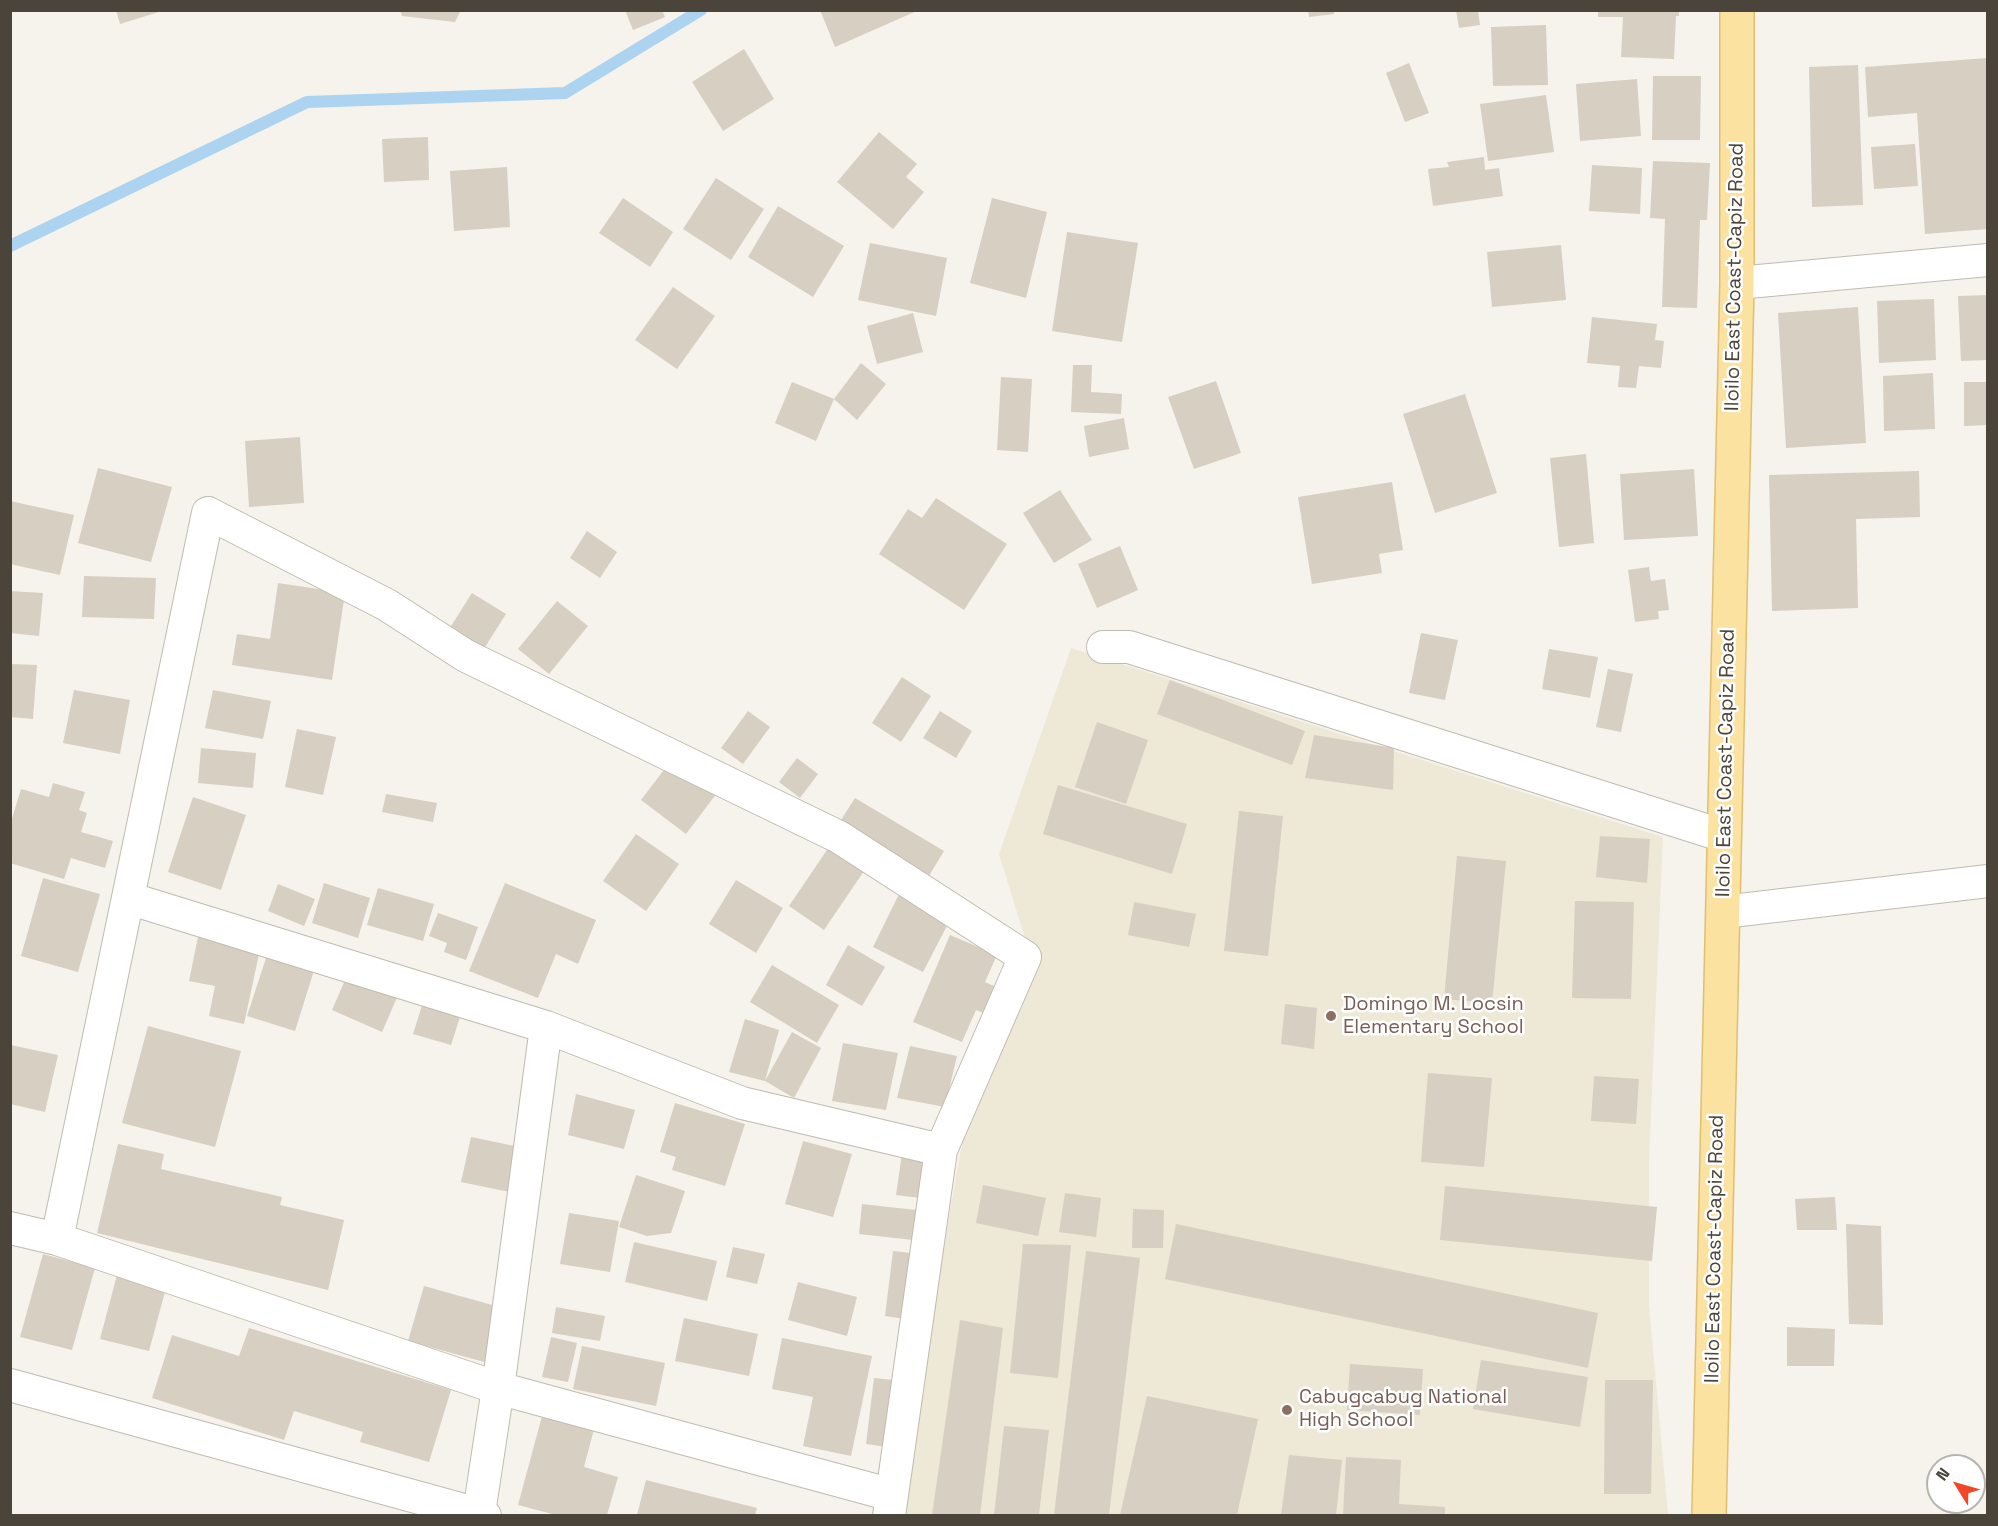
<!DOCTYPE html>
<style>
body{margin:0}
#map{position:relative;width:1998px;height:1526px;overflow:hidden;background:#f5f3ec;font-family:"Space Grotesk",sans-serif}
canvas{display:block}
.frame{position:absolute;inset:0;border:12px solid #4a443a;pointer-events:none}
.north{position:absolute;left:1926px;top:1454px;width:60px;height:60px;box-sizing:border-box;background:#fff;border:2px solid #b7b4b0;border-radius:50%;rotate:307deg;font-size:16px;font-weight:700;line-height:24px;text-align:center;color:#4a443a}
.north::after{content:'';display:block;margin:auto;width:21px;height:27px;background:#f24727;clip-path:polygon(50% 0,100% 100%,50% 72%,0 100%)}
</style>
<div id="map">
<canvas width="1998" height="1526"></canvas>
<div class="frame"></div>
<div class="north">N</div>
</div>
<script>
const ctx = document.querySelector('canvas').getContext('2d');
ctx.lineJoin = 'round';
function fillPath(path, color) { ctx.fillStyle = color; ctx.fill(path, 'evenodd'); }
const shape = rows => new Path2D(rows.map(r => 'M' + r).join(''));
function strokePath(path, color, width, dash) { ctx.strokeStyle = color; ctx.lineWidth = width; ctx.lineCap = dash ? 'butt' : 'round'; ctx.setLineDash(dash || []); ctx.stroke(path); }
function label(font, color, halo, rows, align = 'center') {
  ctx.font = font + ' "Space Grotesk",sans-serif'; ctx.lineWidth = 5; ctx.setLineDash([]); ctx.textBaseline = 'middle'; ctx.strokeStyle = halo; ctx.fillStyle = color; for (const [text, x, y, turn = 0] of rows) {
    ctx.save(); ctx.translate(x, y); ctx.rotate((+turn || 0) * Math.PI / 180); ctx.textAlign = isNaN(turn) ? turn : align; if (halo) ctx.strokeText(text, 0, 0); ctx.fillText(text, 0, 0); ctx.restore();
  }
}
fillPath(shape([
 [1071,648,1663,837,1649,1159,1649,1305,1668,1515,898,1516,959,1159,978,1069,1033,964,999,854]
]), '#eee8d7');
strokePath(shape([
 [10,246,307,102,565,93,701,10]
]), '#acd3ef', 12);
fillPath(shape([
 [116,10,162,10,162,11,120,24],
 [400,10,461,10,455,22,402,16],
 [625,10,662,10,665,17,633,30],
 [820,10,919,10,835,47],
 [1308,10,1334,10,1334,14,1309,17],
 [1456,10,1478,10,1480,25,1459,28],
 [1598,10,1679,10,1679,16,1676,16,1674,59,1621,57,1623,17,1598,17],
 [1546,25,1548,85,1493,86,1491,27],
 [744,49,774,99,723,131,692,82],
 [1988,58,1988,229,1925,234,1917,113,1868,117,1865,67],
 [1409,63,1429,113,1405,122,1386,73],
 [1858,65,1863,205,1812,207,1809,67],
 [1653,76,1701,76,1700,140,1652,140],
 [1637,79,1641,136,1580,141,1576,84],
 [1546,95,1554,152,1488,161,1480,104],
 [879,132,917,164,906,177,924,192,893,229,837,182],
 [428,137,429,180,384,182,382,139],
 [1915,144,1918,186,1874,189,1871,147],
 [1484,157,1485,170,1499,168,1503,196,1433,206,1428,169,1449,167,1447,162],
 [1653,161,1710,163,1707,220,1700,220,1697,308,1662,307,1665,219,1650,218],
 [1592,165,1642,168,1640,214,1589,211],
 [507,167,510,227,454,231,450,171],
 [716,178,764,209,731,260,683,229],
 [623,198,673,232,650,267,599,233],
 [992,198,1047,212,1026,298,970,283],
 [778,206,844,246,813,297,748,257],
 [1067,232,1138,243,1122,342,1052,331],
 [870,243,947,258,936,316,858,300],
 [1561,245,1566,300,1492,307,1487,252],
 [673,287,715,316,677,369,635,340],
 [1988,295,1988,360,1961,361,1958,296],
 [1934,299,1936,360,1879,363,1877,301],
 [1858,307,1866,443,1786,448,1778,313],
 [913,313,923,352,877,364,867,326],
 [1592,317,1657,324,1655,340,1664,341,1661,368,1639,366,1636,388,1618,387,1620,366,1587,363],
 [861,363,886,384,857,420,834,399,816,441,775,423,792,382,834,399],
 [1073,365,1092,365,1091,392,1122,394,1121,414,1071,412],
 [1933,373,1935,429,1884,431,1883,376],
 [1001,377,1032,379,1028,452,997,450],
 [1216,381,1241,453,1194,469,1168,397],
 [1964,382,1988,382,1988,425,1964,426],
 [1465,394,1497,493,1435,513,1403,414],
 [1124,418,1129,449,1089,457,1084,426],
 [300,437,304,503,249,507,245,441],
 [1586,454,1594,543,1559,547,1550,458],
 [98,468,172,487,151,562,78,543],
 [1694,469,1698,536,1624,540,1620,474],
 [1919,471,1920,517,1856,519,1858,608,1772,611,1769,475],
 [1392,482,1403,550,1379,554,1382,573,1312,584,1298,497],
 [1060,490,1092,540,1054,563,1023,513],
 [936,498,1007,544,964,610,879,554,908,509,922,518],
 [10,501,74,515,60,575,10,564],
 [587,531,617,552,600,578,570,558],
 [1120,546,1138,590,1097,608,1078,564],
 [1649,567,1651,581,1665,579,1669,610,1658,611,1659,619,1635,622,1628,570],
 [84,576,156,578,154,619,82,617],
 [278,583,345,593,332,680,232,665,237,634,270,639],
 [10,591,43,593,39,636,10,633],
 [472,593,506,614,480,655,446,634],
 [557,601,588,626,549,674,518,649],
 [1421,633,1458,640,1445,700,1409,693],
 [1549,649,1598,657,1590,698,1542,689],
 [10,664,37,665,33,719,10,717],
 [1608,669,1633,674,1621,732,1596,727],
 [902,677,931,696,901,742,872,723],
 [1170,680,1305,731,1292,765,1157,714],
 [74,690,130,700,120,754,63,743],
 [213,690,271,701,263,739,205,728],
 [748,711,770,727,743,764,721,748],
 [940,711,972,731,956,758,923,738],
 [1097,722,1148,740,1126,804,1075,787],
 [297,729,336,737,323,795,285,787],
 [1314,735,1394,748,1393,790,1305,778],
 [201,748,256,753,253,788,198,783],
 [673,758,717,793,686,834,641,800],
 [797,758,818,774,800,798,779,782],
 [53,783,85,792,79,810,87,813,81,832,113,841,105,868,71,858,64,879,10,863,10,825,21,789,49,797],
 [1058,785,1187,824,1172,874,1043,834],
 [386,794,437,803,433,822,382,812],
 [193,797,246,815,221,890,168,872],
 [855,798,944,851,924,884,834,831],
 [1239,811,1283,816,1268,956,1224,951],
 [636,834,679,864,646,911,603,881],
 [1600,836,1650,839,1647,883,1596,877],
 [829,847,864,871,824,930,789,906],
 [1457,856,1506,861,1492,1003,1444,999],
 [43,878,100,894,78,972,21,956],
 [736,880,783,908,756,953,709,924],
 [324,883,370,898,358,938,312,923],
 [505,883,596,920,578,964,556,954,538,998,469,971],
 [278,884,315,899,304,926,268,911],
 [378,888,434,904,423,941,367,925],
 [899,894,950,920,923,972,873,947],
 [1575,901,1634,902,1631,999,1572,998],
 [1134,902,1196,914,1189,947,1128,935],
 [438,913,478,927,466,960,444,952,447,943,429,936],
 [200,927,262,940,244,1024,209,1016,215,986,189,981],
 [950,935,997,955,985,982,998,988,987,1014,976,1010,962,1042,913,1022],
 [848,945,885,967,862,1006,826,985],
 [270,946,317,961,295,1031,247,1016],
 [772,965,839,1005,817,1043,750,1002],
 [349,971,399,993,382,1032,332,1010],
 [424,999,462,1011,451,1045,413,1034],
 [1285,1004,1317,1008,1314,1049,1281,1044],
 [745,1019,779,1030,765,1081,729,1072],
 [148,1026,241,1051,215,1147,122,1123],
 [792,1032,821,1048,794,1098,765,1081],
 [843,1043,898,1053,886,1110,832,1101],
 [10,1045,58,1055,45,1112,10,1104],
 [910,1046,957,1056,945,1107,897,1098],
 [1428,1073,1492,1078,1484,1167,1421,1162],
 [1594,1076,1639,1079,1636,1124,1591,1121],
 [576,1094,635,1110,624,1149,568,1135],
 [675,1103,745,1124,725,1186,672,1170,676,1157,660,1152],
 [471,1137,524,1148,514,1193,461,1182],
 [803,1141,852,1154,833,1217,785,1204],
 [118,1144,164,1154,161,1169,282,1197,280,1205,344,1220,328,1290,97,1233],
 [902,1153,933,1157,928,1199,896,1195],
 [636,1175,685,1191,671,1233,647,1236,619,1227],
 [983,1185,1046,1198,1038,1236,976,1223],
 [1445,1186,1657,1207,1652,1261,1440,1240],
 [1065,1193,1101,1198,1096,1237,1059,1232],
 [1835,1197,1837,1230,1797,1230,1795,1199],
 [862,1204,925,1211,922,1241,859,1234],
 [1133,1209,1164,1210,1163,1248,1132,1248],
 [569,1213,619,1221,610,1272,560,1264],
 [1176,1224,1598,1313,1588,1368,1165,1279],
 [1846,1224,1881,1226,1883,1325,1849,1324],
 [634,1242,717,1261,707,1301,625,1282],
 [1023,1244,1071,1245,1058,1378,1010,1373],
 [733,1247,765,1254,757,1284,726,1277],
 [893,1251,921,1254,912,1320,885,1316],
 [1086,1251,1140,1258,1109,1515,1054,1515],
 [43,1254,95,1268,72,1350,20,1337],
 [117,1275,166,1288,149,1351,100,1339],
 [798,1282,857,1297,847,1336,788,1320],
 [424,1286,503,1308,488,1363,408,1341],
 [556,1307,605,1316,600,1341,552,1333],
 [684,1318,758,1334,749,1376,675,1361],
 [960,1320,1003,1328,980,1515,932,1515],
 [1787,1327,1835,1329,1834,1366,1787,1366],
 [249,1328,451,1390,429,1462,360,1442,363,1432,294,1411,284,1440,152,1398,172,1335,239,1356],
 [551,1337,577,1343,568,1382,542,1377],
 [782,1338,872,1356,851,1456,803,1446,813,1397,772,1389],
 [582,1346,665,1363,656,1406,573,1389],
 [1481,1360,1588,1377,1580,1427,1473,1409],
 [1350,1364,1423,1369,1420,1415,1347,1410],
 [874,1378,895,1380,887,1447,866,1444],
 [1605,1380,1653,1380,1651,1494,1604,1494],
 [1147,1396,1258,1419,1237,1515,1120,1515],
 [545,1405,597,1418,584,1467,618,1477,607,1515,556,1515,518,1505],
 [1004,1426,1049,1430,1039,1515,994,1515],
 [1289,1455,1342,1460,1336,1515,1281,1515],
 [1346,1457,1401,1460,1399,1504,1445,1507,1445,1515,1343,1515],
 [646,1480,757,1508,755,1515,637,1515]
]), '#d7cfc2');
const street = shape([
 [1737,283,1988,260],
 [1103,647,1129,647,1724,836],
 [128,898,546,1027,498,1388,479,1513],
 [1723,912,1988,881],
 [546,1027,742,1103,941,1150],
 [10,1228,57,1239,498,1388,892,1495],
 [57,1239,208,513,387,605,466,656,839,837,1025,957,941,1150,889,1516],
 [10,1385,485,1516]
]);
const primary = shape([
 [1709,1516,1737,283,1737,10]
]);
strokePath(street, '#c1bbaf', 34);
strokePath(primary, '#e0bf6f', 36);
strokePath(street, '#fff', 32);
strokePath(primary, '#fbe2a0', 33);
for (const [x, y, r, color] of [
 [1331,1016,6,"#8d6e63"],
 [1287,1410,6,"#8d6e63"]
]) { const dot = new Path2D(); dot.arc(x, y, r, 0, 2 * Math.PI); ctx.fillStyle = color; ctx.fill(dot); strokePath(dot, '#fff', 2); }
label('20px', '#4a443a', '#fff', [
 ["Iloilo East Coast-Capiz Road",1735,277,-89],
 ["Iloilo East Coast-Capiz Road",1726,763,-89],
 ["Iloilo East Coast-Capiz Road",1715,1249,-89]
]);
label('20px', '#785e54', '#fff', [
 ["Domingo M. Locsin",1343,1005],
 ["Elementary School",1343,1028],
 ["Cabugcabug National",1299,1398],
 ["High School",1299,1421]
], 'left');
</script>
